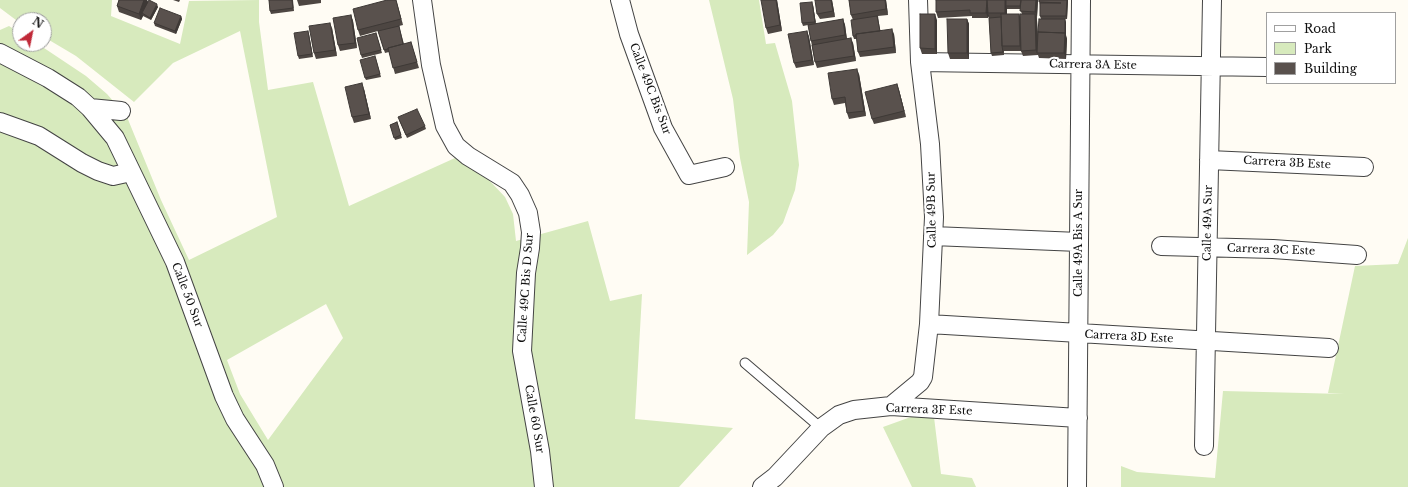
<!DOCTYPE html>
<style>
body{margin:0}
#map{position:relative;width:1408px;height:487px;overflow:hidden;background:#fffcf4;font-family:"Libre Baskerville",serif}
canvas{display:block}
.legend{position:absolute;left:1266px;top:12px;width:130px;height:72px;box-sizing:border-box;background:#fff;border:1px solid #a0a0a0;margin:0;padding:5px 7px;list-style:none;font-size:12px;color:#111}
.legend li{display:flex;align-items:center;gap:8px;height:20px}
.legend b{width:20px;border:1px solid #a0a0a0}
.north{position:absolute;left:12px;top:12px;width:40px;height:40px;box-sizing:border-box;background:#fff;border:1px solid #a0a0a0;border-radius:50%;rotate:33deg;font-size:11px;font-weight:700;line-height:16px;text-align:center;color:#111}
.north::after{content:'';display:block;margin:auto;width:14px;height:18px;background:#c02938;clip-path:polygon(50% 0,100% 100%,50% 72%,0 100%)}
</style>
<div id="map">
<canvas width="1408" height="487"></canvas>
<ul class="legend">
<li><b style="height:5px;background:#fff"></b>Road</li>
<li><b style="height:11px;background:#d7eabd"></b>Park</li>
<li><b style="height:11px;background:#59514d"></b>Building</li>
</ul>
<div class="north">N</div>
</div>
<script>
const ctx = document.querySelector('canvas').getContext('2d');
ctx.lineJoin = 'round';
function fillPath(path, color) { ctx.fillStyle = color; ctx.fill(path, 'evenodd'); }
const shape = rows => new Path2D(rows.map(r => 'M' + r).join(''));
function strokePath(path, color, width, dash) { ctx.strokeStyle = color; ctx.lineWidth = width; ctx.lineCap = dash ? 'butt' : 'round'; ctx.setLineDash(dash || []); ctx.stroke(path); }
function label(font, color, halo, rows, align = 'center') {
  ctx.font = font + ' "Libre Baskerville",serif'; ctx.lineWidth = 4; ctx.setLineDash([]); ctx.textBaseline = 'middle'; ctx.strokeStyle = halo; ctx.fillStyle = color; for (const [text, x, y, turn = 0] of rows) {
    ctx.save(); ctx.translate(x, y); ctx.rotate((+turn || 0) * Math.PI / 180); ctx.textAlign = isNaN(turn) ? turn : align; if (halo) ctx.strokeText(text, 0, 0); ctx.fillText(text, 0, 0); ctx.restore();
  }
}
fillPath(shape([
 [0,0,112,0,111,16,180,44,189,1,259,0,259,22,268,90,313,82,349,206,455,158,488,179,505,197,513,214,516,241,588,221,610,301,642,294,635,419,733,428,679,487,0,487,0,30,9,26,20,33,20,44,38,44,86,76,107,94,127,117,161,200,189,260,277,217,240,31,173,63,134,102,76,56,44,37,44,20,20,20,20,23,0,8],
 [326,304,343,338,268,440,240,394,227,360],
 [709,0,759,0,766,44,775,43,792,101,799,165,795,190,783,223,773,235,747,255,749,202,740,158,733,99],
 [1408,238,1408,487,1121,487,1121,466,1137,472,1215,478,1223,391,1344,394,1328,393,1355,266,1398,264],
 [933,409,941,474,972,478,976,487,912,487,883,427]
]), '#d7eabd');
const lane = shape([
 [745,363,821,428]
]);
const street = shape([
 [422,0,431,65,445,126,456,146,468,156,512,183,520,195,528,213,531,232,530,248,526,273,522,351,540,451,544,487],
 [620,0,629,34,663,128,689,175,725,167],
 [0,53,48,78,78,97,90,108,115,138,175,262,224,396,235,419,265,465,274,487],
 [920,62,1267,67],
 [90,108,121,111],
 [0,122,39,136,82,163,98,171,113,176,131,172],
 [1209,160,1364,167],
 [933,236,1079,242],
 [1161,246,1273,249,1357,255],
 [929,324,1329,348],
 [891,406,920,382,923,377,929,324,934,217,930,144,920,62,918,0],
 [1204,446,1212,0],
 [762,487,775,477,821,428,839,415,854,410,891,406,1078,418],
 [1077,487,1081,0]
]);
strokePath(lane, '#444', 11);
strokePath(street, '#444', 20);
strokePath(lane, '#fff', 9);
strokePath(street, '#fff', 18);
fillPath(shape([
 [119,0,147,0,148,2,158,7,151,20,143,16,141,20,119,12,117,6],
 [173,0,180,0,179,2],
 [269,0,293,0,294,11,271,14,270,11],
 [297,0,321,0,321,3,299,6],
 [396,0,403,25,399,26,404,44,411,42,419,68,395,74,389,52,385,53,378,31,360,36,358,30],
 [777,0,782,31,768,34,766,28],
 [832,0,835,17,820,19,817,14],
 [849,0,886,0,888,15,878,16,880,30,894,34,896,53,860,57,858,52,857,39,854,39,853,36,853,20,851,15],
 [936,0,1038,0,1037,17,1037,20,1038,34,1041,19,1040,16,1040,5,1039,0,1068,0,1067,19,1048,19,1066,22,1066,35,1067,39,1066,59,1039,58,1038,55,1023,56,1021,51,1004,51,1004,55,992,56,991,53,989,18,989,16,988,18,972,18,972,16,938,18,936,12],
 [1007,8,1007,9,1020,9,1022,14,1020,17,1019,14,1007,14],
 [813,5,816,24,843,19,845,25,847,39,853,43,856,61,817,68,815,62,808,25,803,26,802,23],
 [351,15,353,21,357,48,340,51,338,45],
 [181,16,182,19,176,34,155,26,154,23],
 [967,19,969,24,969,59,950,59,948,53],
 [937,20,937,54,922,54,920,48],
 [332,28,337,56,316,59,314,53],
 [308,31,313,57,299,59,298,56],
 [807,31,809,37,814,65,796,68,794,63],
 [376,33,382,53,362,58,361,55],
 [376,59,381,77,366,80,365,78],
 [859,74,866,116,849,119,847,113,845,103,834,105,832,99],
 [897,84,899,90,906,117,874,124,872,119],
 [364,89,371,119,354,123,352,117],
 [399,120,425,126,426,129,407,138],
 [397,122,402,138,395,140,390,125]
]), '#4d4642');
fillPath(shape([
 [144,0,147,0,148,2,142,13,143,16,141,20,139,14],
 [396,0,397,3,403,25,401,19],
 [776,0,777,0,782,31,780,25],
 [831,0,832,0,835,17,833,11],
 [885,0,886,0,888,15,886,9],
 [987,0,989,0,988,13,989,16,988,18,986,13],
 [1005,0,1007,0,1006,6,1007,8,1007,19,1005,13],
 [1036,0,1038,0,1037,17,1035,12],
 [1067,0,1068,0,1067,19,1066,16],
 [812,2,813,5,816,24,815,22],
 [157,4,158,7,151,20,150,18],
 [935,14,937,20,937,54,935,49],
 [1019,14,1021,19,1022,51,1020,46],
 [1035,14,1037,20,1038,53,1037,53,1038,56,1036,50],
 [351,15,353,21,357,48,355,43],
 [181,16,182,19,176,34,175,31],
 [843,19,845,25,847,41,845,35],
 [967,19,969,24,969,59,967,53],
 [1065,19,1066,22,1066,35,1065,33],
 [330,23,332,28,337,56,335,50],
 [892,29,894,34,896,53,894,47],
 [308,31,309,34,313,57,312,54],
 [807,31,809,37,814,65,812,60],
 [1065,33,1067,39,1066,59,1064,53],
 [851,38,853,43,856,61,854,56],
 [857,69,859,74,866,116,864,111],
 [362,83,364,89,371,119,369,114],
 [897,84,899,90,906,117,904,111]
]), '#3e3936');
const building = shape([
 [119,0,144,0,139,14,117,6,119,0],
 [149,0,157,4,150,18,142,13,149,0],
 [269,0,292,0,293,8,270,11,269,0],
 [387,0,396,0,401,19,358,30,353,9,387,0],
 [761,0,776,0,780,25,766,28,761,0],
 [815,0,831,0,833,11,817,14,815,0],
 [849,0,885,0,886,9,851,15,849,0],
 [936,0,987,0,986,13,970,13,970,10,936,12,936,0],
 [987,0,1005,0,1005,13,988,13,987,0],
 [1006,0,1021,0,1020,6,1006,6,1006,0],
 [1021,0,1036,0,1035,12,1020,11,1021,0],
 [1039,0,1067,0,1066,16,1040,16,1040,3,1061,3,1039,2,1039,0],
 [812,2,815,22,802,23,800,3,812,2],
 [160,8,181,16,175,31,154,23,160,8],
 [920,14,935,14,935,49,920,48,920,14],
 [1001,14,1019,14,1020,46,1002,46,1001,14],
 [1020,14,1035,14,1036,50,1021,51,1020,14],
 [351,15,355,43,338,45,333,18,351,15],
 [877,16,880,31,856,34,856,36,853,36,851,20,877,16],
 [1001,17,1002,46,1003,52,991,53,989,18,1001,17],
 [843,19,845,35,811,41,808,25,843,19],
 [947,19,967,19,967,53,948,53,947,19],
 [1039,19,1065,19,1065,33,1038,32,1039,19],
 [330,23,335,50,314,53,309,26,330,23],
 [399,26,403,44,388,48,388,49,384,50,378,31,399,26],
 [892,29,894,47,858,52,856,34,892,29],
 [308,31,312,54,298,56,294,33,308,31],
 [807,31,812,60,794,63,788,34,807,31],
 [1038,32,1065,33,1064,53,1037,53,1038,32],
 [376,33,381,50,361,55,357,38,376,33],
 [851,38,854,56,815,62,812,45,851,38],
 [411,42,417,62,393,68,388,48,411,42],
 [375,56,380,74,365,78,360,60,375,56],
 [857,69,864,111,847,113,845,97,832,99,828,73,857,69],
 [362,83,369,114,352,117,345,87,362,83],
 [897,84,904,111,872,119,865,92,897,84],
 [417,109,425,126,406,135,398,117,417,109],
 [397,122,401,135,394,138,390,125,397,122]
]);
fillPath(building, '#59514d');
strokePath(building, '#3e3936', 1);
label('11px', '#111', '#fff', [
 ["Carrera 3A Este",1093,65,1],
 ["Calle 49C Bis Sur",650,89,69],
 ["Carrera 3B Este",1287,163,3],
 ["Calle 49B Sur",932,210,-91],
 ["Calle 49A Sur",1208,223,-89],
 ["Calle 49A Bis A Sur",1079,243,-90],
 ["Carrera 3C Este",1271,250,2],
 ["Calle 49C Bis D Sur",526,288,-86],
 ["Calle 50 Sur",187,295,69],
 ["Carrera 3D Este",1129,337,3],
 ["Carrera 3F Este",929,410,2],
 ["Calle 60 Sur",534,419,80]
]);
</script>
